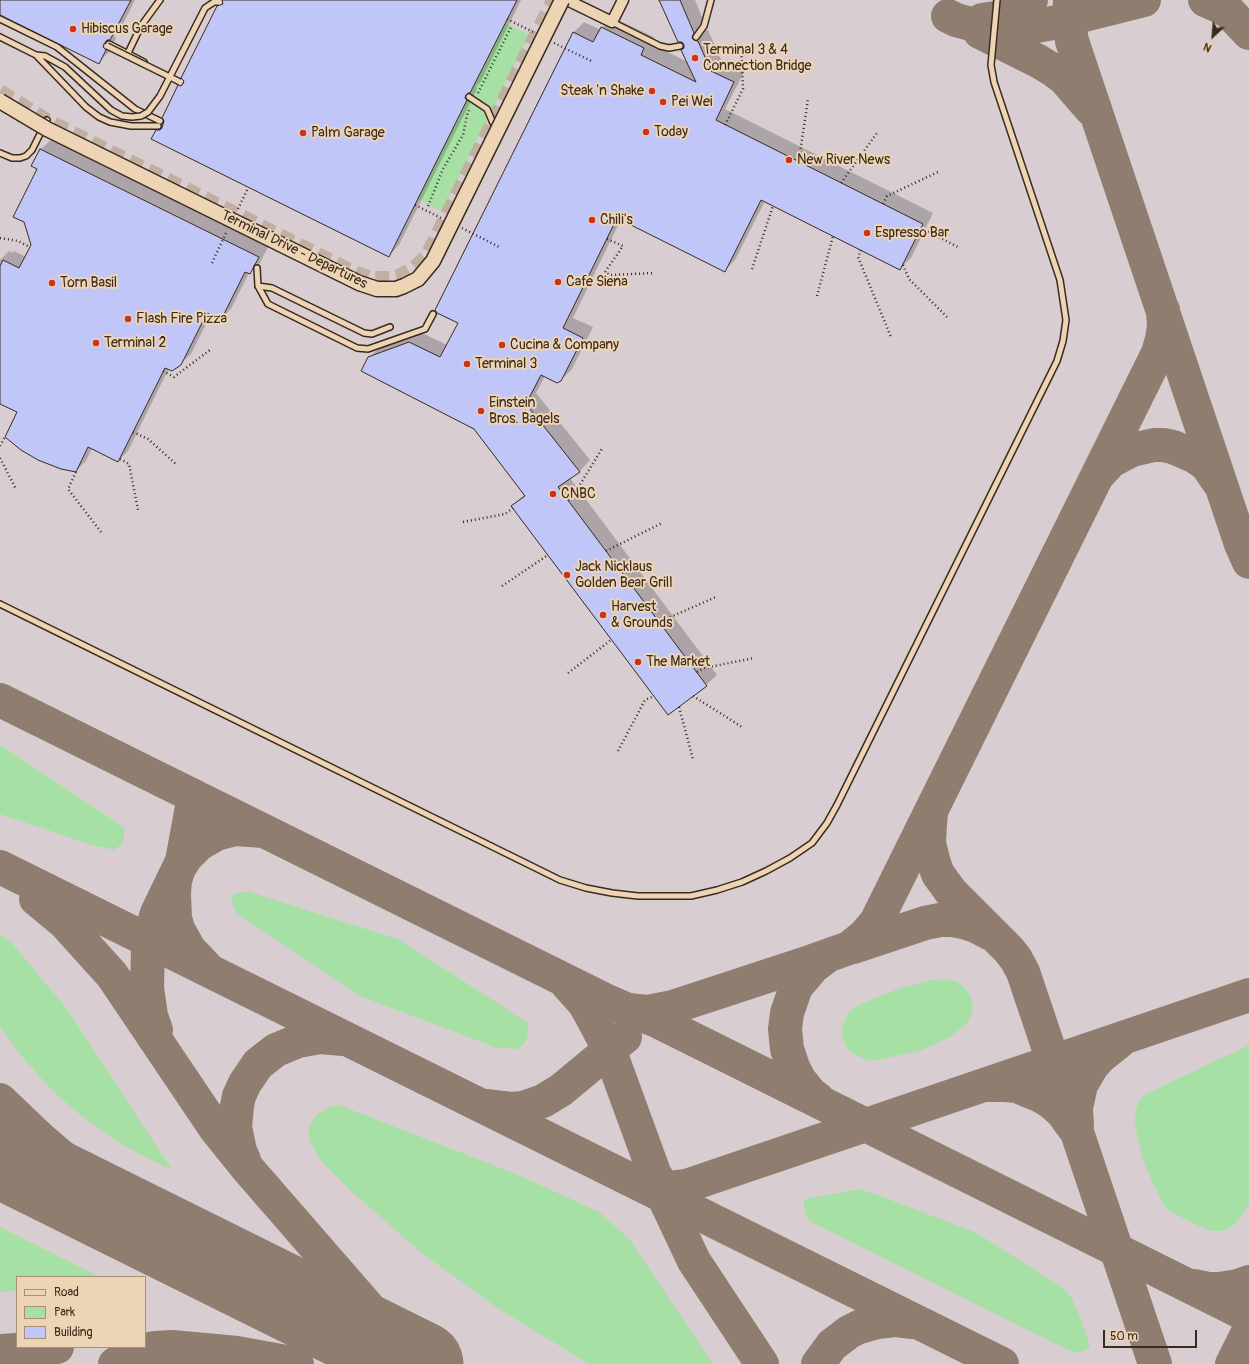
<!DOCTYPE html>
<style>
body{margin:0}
#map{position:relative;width:1249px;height:1364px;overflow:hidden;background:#e3d1c2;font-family:Pangolin,sans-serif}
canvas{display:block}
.legend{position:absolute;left:16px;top:1276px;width:130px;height:72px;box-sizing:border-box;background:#ecd4b4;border:1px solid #a59078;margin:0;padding:5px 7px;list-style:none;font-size:12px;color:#3b2a1e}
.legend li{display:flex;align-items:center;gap:8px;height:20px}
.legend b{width:20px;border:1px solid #a59078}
.north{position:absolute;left:1193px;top:16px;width:40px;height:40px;-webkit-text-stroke:3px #ecd4b4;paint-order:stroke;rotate:206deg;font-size:11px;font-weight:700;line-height:16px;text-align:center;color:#3b2a1e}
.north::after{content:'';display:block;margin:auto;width:14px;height:18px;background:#3b2a1e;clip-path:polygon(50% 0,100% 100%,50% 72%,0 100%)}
.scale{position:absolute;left:1103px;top:1330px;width:94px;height:18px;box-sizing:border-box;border:2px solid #3b2a1e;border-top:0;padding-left:5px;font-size:12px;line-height:14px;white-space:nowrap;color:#3b2a1e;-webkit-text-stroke:3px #ecd4b4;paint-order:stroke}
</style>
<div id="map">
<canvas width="1249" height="1364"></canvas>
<ul class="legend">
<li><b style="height:5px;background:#ecd4b4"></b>Road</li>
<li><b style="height:11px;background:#a7e0a5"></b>Park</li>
<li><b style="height:11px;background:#c0c6f8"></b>Building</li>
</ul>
<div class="north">N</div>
<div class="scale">50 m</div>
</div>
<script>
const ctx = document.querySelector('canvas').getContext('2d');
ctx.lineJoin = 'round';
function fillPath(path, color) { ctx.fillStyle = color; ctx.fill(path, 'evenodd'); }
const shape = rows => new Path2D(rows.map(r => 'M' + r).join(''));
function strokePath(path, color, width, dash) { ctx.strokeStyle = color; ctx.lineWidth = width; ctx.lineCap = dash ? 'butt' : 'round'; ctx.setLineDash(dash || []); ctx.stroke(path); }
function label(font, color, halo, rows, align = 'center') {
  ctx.font = font + ' Pangolin,sans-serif'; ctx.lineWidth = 4; ctx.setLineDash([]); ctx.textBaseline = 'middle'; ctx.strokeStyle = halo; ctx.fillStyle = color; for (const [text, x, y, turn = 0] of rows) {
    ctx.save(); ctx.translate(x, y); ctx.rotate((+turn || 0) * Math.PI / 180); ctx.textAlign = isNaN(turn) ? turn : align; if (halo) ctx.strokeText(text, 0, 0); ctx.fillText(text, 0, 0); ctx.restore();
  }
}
fillPath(shape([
 [0,0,1249,0,1249,1364,0,1364],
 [17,1277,145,1277,145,1347,17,1347]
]), '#d8ced2');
fillPath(shape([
 [505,23,529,35,442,211,418,199],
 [0,745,124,827,124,836,122,844,114,850,92,845,0,814],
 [247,891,400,940,528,1023,527,1040,518,1049,497,1048,360,996,236,913,231,900,234,894],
 [0,934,10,941,67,1009,172,1170,143,1156,112,1138,74,1110,50,1088,19,1053,0,1026],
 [947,979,956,981,965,988,971,997,973,1007,971,1015,967,1023,950,1037,922,1050,874,1061,865,1059,855,1055,846,1047,842,1036,843,1025,846,1017,852,1010,865,1002,898,989,932,980],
 [1249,1045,1249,1204,1234,1225,1227,1230,1219,1231,1208,1230,1182,1218,1167,1209,1161,1200,1144,1163,1134,1121,1136,1109,1140,1099,1146,1094],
 [339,1105,521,1176,599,1212,630,1240,713,1364,589,1364,502,1311,423,1254,353,1193,321,1161,310,1141,308,1129,315,1117,326,1108],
 [861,1189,975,1232,1055,1283,1065,1290,1072,1299,1082,1321,1090,1346,1089,1348,1077,1353,1066,1349,813,1223,807,1217,804,1208,804,1200,806,1199],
 [0,1227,100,1277,17,1277,17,1291,0,1292]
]), '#a7e0a5');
fillPath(shape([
 [0,0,135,0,121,28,114,36,116,38,109,52,98,63,0,13],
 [223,0,521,0,481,81,476,87,477,89,399,245,388,256,157,131,164,123,179,86,184,80,218,7,223,2],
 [660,0,695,0,704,22,702,27,705,30,708,30,721,60,744,72,725,109,933,213,911,258,900,268,765,201,735,260,724,271,621,219,573,318,593,327,572,369,561,380,545,376,536,393,590,460,580,471,570,478,717,675,706,685,512,506,525,494,475,428,369,358,380,347,420,332,447,345,459,322,574,32,584,22,601,30,612,17,654,37,651,44,688,62,685,45],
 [51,140,268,247,260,263,249,273,231,309,221,319,211,314,191,354,180,364,169,368,128,451,118,461,92,448,86,461,76,471,18,412,0,403,0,260,9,251,12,253,14,251,26,257,32,245,40,150]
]), '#0003');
strokePath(shape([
 [1070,0,1069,23,1072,41,1241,544,1249,562],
 [1205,0,1219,6,1230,13,1249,33],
 [948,16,956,20,982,27,995,29,1019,29,1048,24,1144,0],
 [982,20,995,18,1009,14,1031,0],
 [980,32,1038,61,1053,70,1065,79,1091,109],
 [1099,474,1111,461,1132,450,1154,445,1163,445,1173,447,1194,456,1206,464,1219,483],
 [0,700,605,1000,628,1010,648,1012,673,1007,804,964,849,948,864,936,876,922,1158,353,1162,339,1164,326,1163,310],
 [931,814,930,824,929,843,934,863,938,874,951,892,1009,950,1016,959,1023,972,1155,1364],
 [0,867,1002,1364],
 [36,899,65,923,112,975,215,1128,248,1169,414,1360],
 [853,947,925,923,940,920,952,920,963,922,976,926,989,933],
 [206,967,189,949,178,929,175,918,174,893,175,880,179,868,186,857,199,844,216,834,235,829,263,831],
 [567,984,584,1003,591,1015,609,1049,655,1175,663,1187,675,1199],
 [634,1012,655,1020,1249,1316],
 [156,1030,151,1016,147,988,148,949,151,932,157,913,182,861,194,796],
 [989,1085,1005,1085,1017,1086,1041,1096,1052,1103,1063,1113,1073,1127],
 [818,1099,811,1094,799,1079,793,1067,787,1049,785,1029,787,1013,796,987,813,967,825,958],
 [0,1100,42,1140,70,1164,110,1195,136,1213,222,1265],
 [486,1106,511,1109,523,1108,543,1101,561,1090,625,1037],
 [1077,1126,1076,1108,1081,1085,1092,1066,1100,1057,1119,1042],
 [244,1160,240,1151,235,1127,237,1106,239,1096,245,1083,258,1064,276,1050,298,1041,320,1037,343,1039],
 [645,1185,668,1188,686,1186,1249,995],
 [660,1189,694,1261,762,1364],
 [1195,1286,1209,1289,1219,1289,1238,1286,1249,1282],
 [0,1351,57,1347],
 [115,1364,134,1352,155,1348,172,1347,237,1353,297,1364],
 [818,1364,832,1345,849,1332,859,1327,877,1322,895,1320,913,1322],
 [1232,1364,1249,1330]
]), '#8f7e70', 34);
strokePath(shape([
 [0,1155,421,1364]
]), '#8f7e70', 85);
const building = shape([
 [0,0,131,0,110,40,107,40,104,44,103,47,106,50,99,64,0,15,0,0],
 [222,0,517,0,470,93,468,93,466,95,465,98,467,100,389,257,151,139,156,130,160,130,162,128,164,121,162,118,178,85,181,86,183,84,184,81,181,78,217,6,223,4,222,0],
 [659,0,680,0,694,33,692,38,694,40,698,41,711,71,734,82,716,120,923,224,900,270,761,200,725,272,617,218,563,328,583,338,561,381,557,383,541,375,526,404,580,472,558,487,707,686,668,715,511,506,525,496,474,429,361,371,368,357,409,342,440,357,458,323,437,313,435,310,573,32,593,42,601,27,644,48,641,55,696,82,681,50,684,48,684,45,682,42,678,42,659,0],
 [40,149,259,257,250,274,245,272,221,320,207,313,181,365,172,371,165,368,118,462,88,447,76,472,61,469,38,460,21,450,5,437,17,412,0,404,0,266,3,260,19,268,31,245,24,222,13,217,37,169,31,166,40,149]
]);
fillPath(building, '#c0c6f8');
strokePath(building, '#3b2a1e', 1);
strokePath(shape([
 [0,91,47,120,356,273,372,278,390,278,399,276,415,267,427,255,431,247,553,0]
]), '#c1b0a1', 14, [14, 7]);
const lane = shape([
 [0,19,57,47,135,109,160,121],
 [612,22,660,46,669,48,680,46],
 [0,37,36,55,45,56,65,67,81,82],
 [696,37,704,26,711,0],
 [109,44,144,62],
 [128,53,141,26,160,0],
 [36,55,86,107,99,117,110,122,131,126,158,126],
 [469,97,487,109,493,123],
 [0,153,12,158,20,158,26,156,32,150,47,120],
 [257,268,258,286,268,304,357,348,368,349,425,329,433,314],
 [258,286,272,288,364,333,372,334,390,327],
 [0,604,560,880,586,888,612,893,638,896,691,896,717,890,742,882,766,871,790,858,812,843,827,823,837,805,1057,361,1063,341,1066,320,1060,280,994,82,991,65,997,0]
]);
const street = shape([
 [567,0,612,22,623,0]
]);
strokePath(lane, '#3b2a1e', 8);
strokePath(street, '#3b2a1e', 13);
strokePath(shape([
 [478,93,511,27],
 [725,125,743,89,741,42],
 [797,160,800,153,808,99],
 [841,183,877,133],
 [883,204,887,196,938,172],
 [428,206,443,169,463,135,467,115,470,108],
 [921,228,960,248],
 [0,238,18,241,30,247],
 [607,239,623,246,605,272,610,275,654,273],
 [861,250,858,257,891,337],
 [903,265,909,279,947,317],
 [752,269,773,206],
 [817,296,833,236],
 [163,371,174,377,210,350],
 [133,432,148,439,177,465],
 [0,446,5,437],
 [0,458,16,489],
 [120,459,129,464,138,510],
 [76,472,68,489,101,532],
 [568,500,573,496,603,447],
 [463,522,505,514,513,508],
 [606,551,662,523],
 [502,586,548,555],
 [659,622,716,597],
 [697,672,704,668,754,658],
 [568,673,611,640],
 [693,696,742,727],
 [679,707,693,759],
 [618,751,645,700,654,696]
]), '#3b2a1e', 2.5, [1, 3]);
strokePath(lane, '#ecd4b4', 5);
strokePath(street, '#ecd4b4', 10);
const laneBridge = shape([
 [107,46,180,82],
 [81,82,111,110,122,116,132,117,141,116,148,112,160,96,205,8,214,2,219,2]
]);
const secondaryBridge = shape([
 [0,101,47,129,359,283,377,289,396,289,404,286,418,279,433,261,562,0]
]);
strokePath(laneBridge, '#3b2a1e', 8, []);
strokePath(secondaryBridge, '#3b2a1e', 17, []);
strokePath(shape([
 [507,19,533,32],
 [554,43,591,61],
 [415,205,441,218],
 [238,209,248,188],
 [462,228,499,247],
 [212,263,227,231]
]), '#3b2a1e', 2.5, [1, 3]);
strokePath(laneBridge, '#ecd4b4', 5);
strokePath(secondaryBridge, '#ecd4b4', 14);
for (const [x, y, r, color] of [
 [73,29,4,"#c8321e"],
 [695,58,4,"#c8321e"],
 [652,91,4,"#c8321e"],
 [663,102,4,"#c8321e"],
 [646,132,4,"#c8321e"],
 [303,133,4,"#c8321e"],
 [789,160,4,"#c8321e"],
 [592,220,4,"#c8321e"],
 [867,233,4,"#c8321e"],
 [558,282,4,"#c8321e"],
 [52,283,4,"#c8321e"],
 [128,319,4,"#c8321e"],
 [96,343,4,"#c8321e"],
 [502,345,4,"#c8321e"],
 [467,364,4,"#c8321e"],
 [481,411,4,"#c8321e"],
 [553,494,4,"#c8321e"],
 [567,575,4,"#c8321e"],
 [603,615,4,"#c8321e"],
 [638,662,4,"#c8321e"]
]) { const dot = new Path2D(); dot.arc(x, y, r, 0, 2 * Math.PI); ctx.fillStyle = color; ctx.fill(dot); strokePath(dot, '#ecd4b4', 1.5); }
label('14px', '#3b2a1e', '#ecd4b4', [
 ["Hibiscus Garage",81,29],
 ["Terminal 3 & 4",703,50],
 ["Connection Bridge",703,66],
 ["Steak 'n Shake",644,91,"right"],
 ["Pei Wei",671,102],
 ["Today",654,132],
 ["Palm Garage",311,133],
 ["New River News",797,160],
 ["Chili's",600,220],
 ["Espresso Bar",875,233],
 ["Cafe Siena",566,282],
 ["Torn Basil",60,283],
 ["Flash Fire Pizza",136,319],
 ["Terminal 2",104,343],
 ["Cucina & Company",510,345],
 ["Terminal 3",475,364],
 ["Einstein",489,403],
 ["Bros. Bagels",489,419],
 ["CNBC",561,494],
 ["Jack Nicklaus",575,567],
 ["Golden Bear Grill",575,583],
 ["Harvest",611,607],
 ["& Grounds",611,623],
 ["The Market",646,662]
], 'left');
label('14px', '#3b2a1e', '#ecd4b4', [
 ["Terminal Drive - Departures",294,250,26]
]);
</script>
